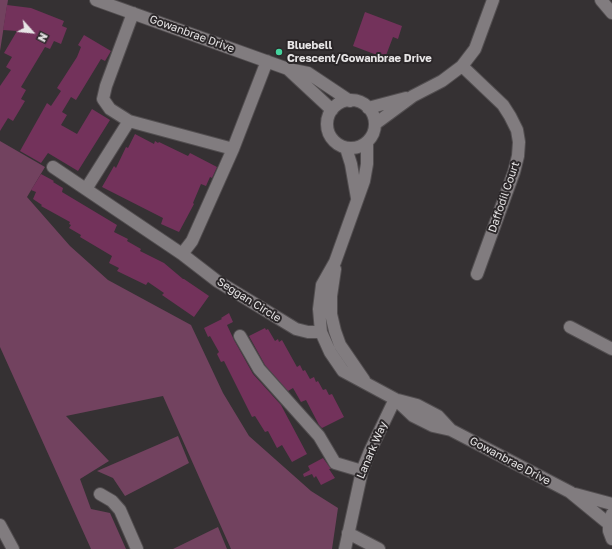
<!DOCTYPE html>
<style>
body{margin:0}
#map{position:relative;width:612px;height:549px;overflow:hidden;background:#353133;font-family:"Golos Text",sans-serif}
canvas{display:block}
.north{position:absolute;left:12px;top:12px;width:40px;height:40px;-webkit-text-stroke:3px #2b2729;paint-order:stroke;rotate:117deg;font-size:11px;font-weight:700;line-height:16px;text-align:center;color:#e7e5e6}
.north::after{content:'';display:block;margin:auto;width:14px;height:18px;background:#e7e5e6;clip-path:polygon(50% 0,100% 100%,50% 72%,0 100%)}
</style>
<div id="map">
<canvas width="612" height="549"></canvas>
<div class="north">N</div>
</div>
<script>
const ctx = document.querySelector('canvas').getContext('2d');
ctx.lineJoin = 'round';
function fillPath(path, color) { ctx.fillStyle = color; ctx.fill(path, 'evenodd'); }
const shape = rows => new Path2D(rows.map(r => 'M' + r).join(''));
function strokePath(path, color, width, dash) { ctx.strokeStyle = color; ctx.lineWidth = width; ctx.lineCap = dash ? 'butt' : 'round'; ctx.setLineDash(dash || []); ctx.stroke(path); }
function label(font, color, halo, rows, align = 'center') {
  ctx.font = font + ' "Golos Text",sans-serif'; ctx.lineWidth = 4; ctx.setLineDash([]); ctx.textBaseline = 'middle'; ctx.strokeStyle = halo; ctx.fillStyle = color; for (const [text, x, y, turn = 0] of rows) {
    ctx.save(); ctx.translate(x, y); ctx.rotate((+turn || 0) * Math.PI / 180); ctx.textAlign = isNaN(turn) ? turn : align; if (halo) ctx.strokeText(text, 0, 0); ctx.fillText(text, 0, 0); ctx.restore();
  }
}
fillPath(shape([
 [0,0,8,0,0,51],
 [0,141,45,167,27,197,70,246,108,280,191,325,223,393,249,436,311,491,338,508,332,549,231,549,163,396,66,416,109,461,80,479,91,509,110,513,126,549,91,549,0,347],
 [178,436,189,463,125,496,113,478,97,471],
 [218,527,227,549,173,549]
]), '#72425f');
fillPath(shape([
 [7,5,31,8,64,21,62,26,67,28,61,44,54,41,50,49,45,47,21,87,26,90,21,99,25,101,13,121,8,118,0,131,0,86,11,70,6,67,12,57,4,53,17,31,3,30],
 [365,12,402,26,398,39,393,37,385,58,353,46],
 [84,35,111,51,105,61,101,59,76,100,71,97,62,112,67,115,61,125,77,134,92,109,110,120,78,171,48,153,41,163,20,151,47,103,51,106,61,91,57,88,77,57,81,47,78,45],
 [135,134,154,144,155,141,158,143,159,142,188,156,190,153,192,154,217,167,212,178,210,177,206,186,201,184,193,203,194,204,179,232,161,224,163,218,102,187,114,166,116,168,126,147,128,148],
 [41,174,54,181,53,182,63,188,62,192,117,225,114,232,128,239,127,241,141,249,140,251,164,263,183,279,184,279,209,296,194,317,162,295,164,293,148,282,146,285,117,271,119,268,109,263,112,256,80,237,81,235,69,228,71,225,69,224,70,222,41,206,42,205,33,199,36,192,31,190],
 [229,313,233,322,227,325,234,340,253,374,281,405,307,454,292,462,282,445,277,448,268,431,265,432,255,416,252,417,224,361,221,362,217,354,219,352,210,336,208,337,204,328,222,319,221,318],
 [265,328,266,330,268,329,275,341,278,339,279,342,282,340,297,367,300,365,303,371,305,370,310,379,314,377,316,382,318,381,323,390,326,389,329,395,332,394,344,417,322,428,319,425,306,400,301,402,293,388,288,391,265,365,249,336],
 [323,458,331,469,329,469,335,478,321,485,316,476,314,478,312,474,304,477,303,474,310,470,308,466]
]), '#73325b');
const minor = shape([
 [96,0,288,69,308,73,350,101],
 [601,0,612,13],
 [133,13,106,86,103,99,110,109,129,121,233,149],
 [462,66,503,105,510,116,517,130,519,142,518,156,514,172,477,274],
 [289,70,332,110],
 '327 124a24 24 0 1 1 48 0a24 24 0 1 1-48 0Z',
 [368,108,406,98],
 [375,124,413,96,442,81,462,66,475,49,493,0],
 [367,142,367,164,364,181,335,262,322,285,319,309,321,332,330,352,343,371,395,399,413,416,433,426,451,430,570,492,609,524],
 [346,148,351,164,357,198],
 [53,167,182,254,217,281,255,304,296,329,308,332,321,332],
 [86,189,129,121],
 [182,254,192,241,233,149,267,61],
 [335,269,331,296,331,314,335,331,340,345,364,380],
 [570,327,612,349],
 [240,336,259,369,319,436,335,463,362,471],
 [398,400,417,405,438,416,451,430],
 [100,494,112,501,120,510,137,549],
 [575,494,612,504],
 [612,514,609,524,609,531,612,539],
 [0,525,13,549],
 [348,533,379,549],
 [345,549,362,471,370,451,395,399]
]);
strokePath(minor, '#524e50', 14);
strokePath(minor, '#817c7f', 12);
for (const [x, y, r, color] of [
 [279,52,4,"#45d49e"]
]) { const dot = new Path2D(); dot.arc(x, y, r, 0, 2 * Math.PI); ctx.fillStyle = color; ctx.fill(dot); strokePath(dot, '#2b2729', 1.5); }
label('11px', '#e7e5e6', '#2b2729', [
 ["Gowanbrae Drive",192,34,20],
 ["Daffodil Court",504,197,-71],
 ["Seggan Circle",249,300,32],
 ["Lanark Way",372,450,-67],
 ["Gowanbrae Drive",510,461,28]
]);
label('bold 11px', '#e7e5e6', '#2b2729', [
 ["Bluebell",287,46],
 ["Crescent/Gowanbrae Drive",287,59]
], 'left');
</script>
